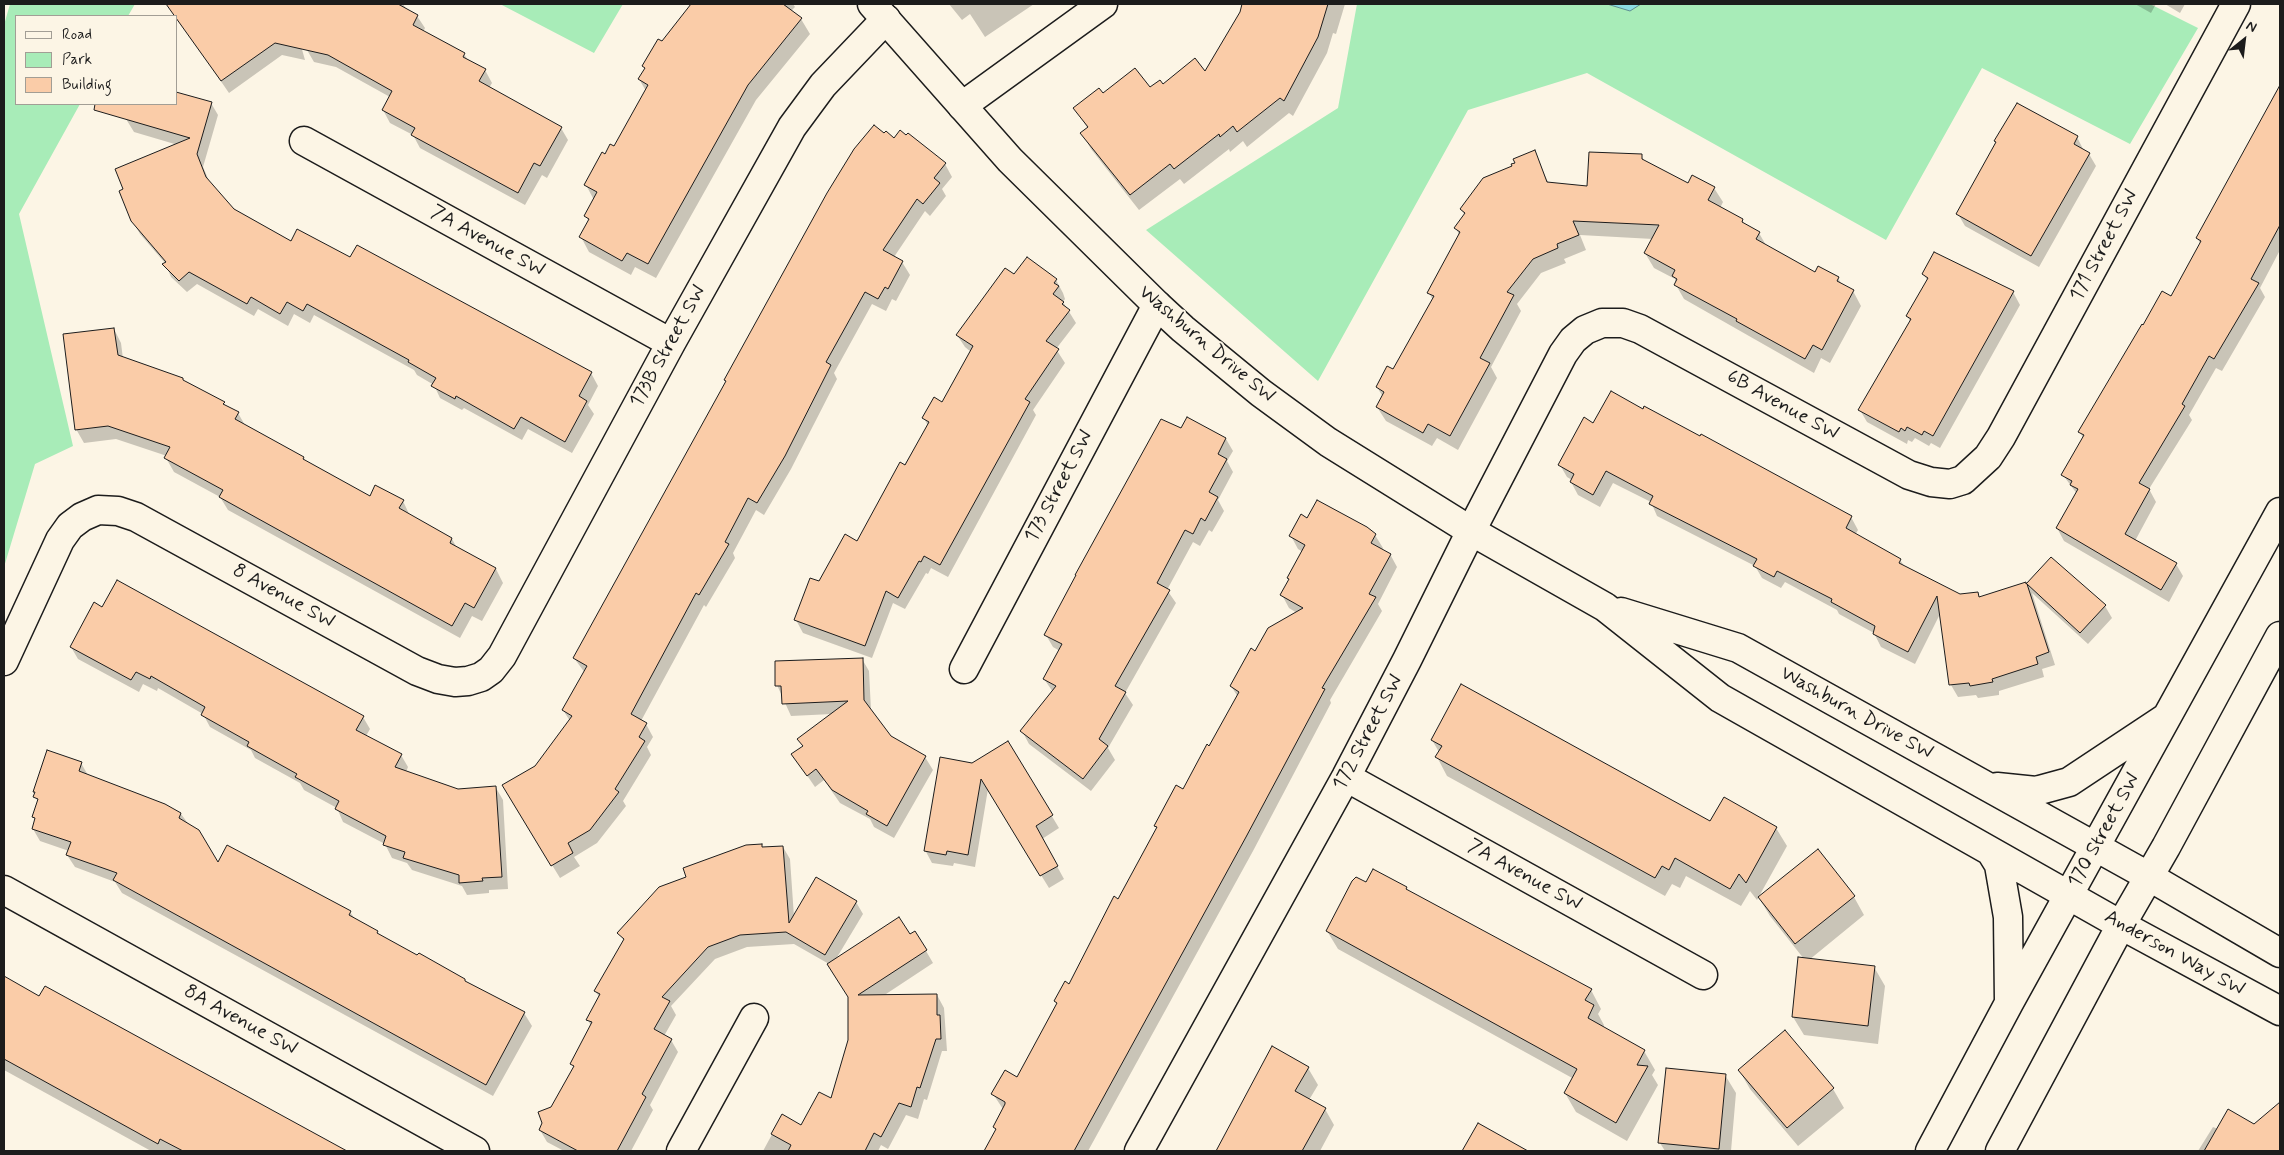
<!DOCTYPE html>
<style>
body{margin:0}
#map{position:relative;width:2284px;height:1155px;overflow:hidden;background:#fcf5e5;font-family:Mynerve,sans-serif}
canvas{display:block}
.frame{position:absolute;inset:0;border:5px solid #1c1c1c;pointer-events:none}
.legend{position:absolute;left:15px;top:15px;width:162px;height:90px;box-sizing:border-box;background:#fcf5e5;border:1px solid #a29e95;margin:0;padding:6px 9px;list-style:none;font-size:15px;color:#1c1c1c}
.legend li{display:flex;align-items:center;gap:10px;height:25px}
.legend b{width:25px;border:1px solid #a29e95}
.north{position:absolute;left:2219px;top:15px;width:50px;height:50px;-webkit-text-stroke:4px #fcf5e5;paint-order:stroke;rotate:29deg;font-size:14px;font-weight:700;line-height:20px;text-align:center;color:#1c1c1c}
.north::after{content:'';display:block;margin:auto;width:18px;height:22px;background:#1c1c1c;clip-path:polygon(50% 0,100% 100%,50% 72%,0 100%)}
</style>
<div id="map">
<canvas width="2284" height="1155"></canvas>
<div class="frame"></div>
<ul class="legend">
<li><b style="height:6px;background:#fcf5e5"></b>Road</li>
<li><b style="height:14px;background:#a8ecb8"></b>Park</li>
<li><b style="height:14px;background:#facca8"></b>Building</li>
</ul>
<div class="north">N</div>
</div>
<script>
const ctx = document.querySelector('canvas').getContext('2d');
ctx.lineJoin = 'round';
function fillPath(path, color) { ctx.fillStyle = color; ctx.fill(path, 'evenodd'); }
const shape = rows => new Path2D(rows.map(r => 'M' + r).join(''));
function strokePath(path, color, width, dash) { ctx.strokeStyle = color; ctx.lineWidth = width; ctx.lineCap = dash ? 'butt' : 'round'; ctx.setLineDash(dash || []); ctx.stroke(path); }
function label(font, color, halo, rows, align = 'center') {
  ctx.font = font + ' Mynerve,sans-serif'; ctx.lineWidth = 4; ctx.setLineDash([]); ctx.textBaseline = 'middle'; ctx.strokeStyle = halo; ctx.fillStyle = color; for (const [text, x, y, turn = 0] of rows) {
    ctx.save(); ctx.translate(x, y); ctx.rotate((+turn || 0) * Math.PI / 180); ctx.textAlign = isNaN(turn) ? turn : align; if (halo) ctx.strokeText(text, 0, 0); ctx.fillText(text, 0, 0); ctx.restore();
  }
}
fillPath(shape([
 [10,4,135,4,128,16,16,16,16,104,80,104,19,214,73,446,35,464,4,567,4,25],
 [500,4,623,4,594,53],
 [1357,4,2150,4,2198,28,2130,144,1982,68,1886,240,1587,73,1468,110,1318,381,1146,230,1338,108]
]), '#a8ecb8');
const water = shape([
 [1607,4,1641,4,1630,11,1607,4]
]);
fillPath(water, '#8cdde3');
strokePath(water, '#5f9093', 1);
fillPath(shape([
 [179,4,289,4,305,60,282,55,229,93,171,9],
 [318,4,403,4,407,10,417,16,425,28,423,32,464,54,469,62,485,70,492,83,489,88,561,128,568,140,547,178,542,175,525,205,420,148,413,135,390,123,383,110,390,97,336,67,314,62,307,50],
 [693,4,793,4,795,7,791,11,801,19,810,34,756,100,656,278,635,267,631,275,589,252,581,237,589,222,586,216,594,200,586,185,606,156,615,148,646,91,639,79,645,69,643,66],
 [949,4,1034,4,985,37,970,14,962,20],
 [1244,4,1345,4,1336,34,1333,33,1327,53,1293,116,1289,113,1247,147,1243,141,1230,152,1229,149,1184,184,1180,179,1139,210,1091,149,1082,133,1088,129,1075,108,1103,95,1150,89,1205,73,1241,12],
 [2135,4,2156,4,2151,13],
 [2165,4,2185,4,2180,13],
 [2280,87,2280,250,2260,288,2265,297,2222,371,2216,368,2189,415,2192,420,2149,489,2156,502,2135,541,2176,564,2183,576,2169,602,2064,541,2057,528,2077,494,2063,475,2083,438,2080,432,2144,326,2171,298,2201,245,2197,238],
 [211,103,218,115,203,167,210,183,233,210,291,243,351,259,591,373,598,386,588,405,594,414,572,453,528,429,522,440,464,408,462,410,440,398,434,385,417,375,414,370,314,315,310,323,294,314,288,326,258,309,254,316,197,284,187,292,171,277,165,263,140,234,133,221,178,145,134,132,126,119,131,104],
 [884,135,945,164,952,177,942,189,946,196,930,216,925,211,894,257,902,262,910,275,896,301,892,299,886,311,872,304,834,373,837,379,791,469,764,515,756,510,733,553,735,558,706,607,704,605,641,721,646,724,653,737,647,747,651,755,623,801,626,806,597,843,574,857,580,866,560,878,511,798,570,721,563,710,585,673,574,658],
 [2077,137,2084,151,2089,154,2096,166,2039,267,1965,226,1958,214,1997,144,1995,141],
 [1534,152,1549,184,1588,187,1641,156,1645,162,1688,185,1714,188,1723,202,1720,208,1742,220,1745,225,1759,233,1767,247,1816,273,1838,278,1842,285,1853,291,1861,306,1830,363,1821,358,1814,373,1684,299,1676,285,1675,279,1654,268,1645,253,1653,239,1580,235,1586,250,1564,259,1566,263,1541,273,1517,304,1521,311,1491,367,1497,378,1458,450,1437,438,1432,446,1386,421,1377,407,1383,397,1377,387,1393,370,1433,300,1429,293,1459,235,1456,228,1465,216,1461,209,1485,177,1514,167],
 [1935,254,2013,292,2020,305,1940,448,1931,443,1929,446,1915,438,1912,442,1908,440,1907,444,1867,422,1860,410,1911,323,1907,316,1928,281,1923,274],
 [1014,276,1056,280,1063,293,1065,299,1063,302,1076,323,1056,349,1065,363,1033,410,1036,415,948,577,931,568,928,574,926,573,905,609,893,603,872,658,803,633,796,620,819,583,857,542,928,426,924,418,943,403,971,352,965,347,957,335],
 [114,329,121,343,123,359,182,379,184,382,224,403,226,407,238,413,246,427,304,458,306,462,370,498,403,501,410,516,452,539,457,548,496,569,503,583,482,621,472,616,460,638,228,510,220,497,174,472,166,458,167,456,116,439,84,443,76,429],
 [1594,424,1851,517,1858,530,1855,535,1900,560,1905,567,1960,596,1977,593,1980,598,2027,585,2051,559,2105,606,2112,618,2088,644,2032,593,2055,665,2042,669,2044,677,1999,691,1999,695,1978,698,1976,695,1958,697,1951,685,1940,614,1915,664,1881,647,1874,633,1839,614,1837,610,1785,582,1781,588,1762,578,1755,566,1657,516,1651,502,1613,483,1600,507,1578,495,1571,482,1572,480,1567,477,1560,465],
 [1182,429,1226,439,1233,451,1227,461,1233,472,1218,500,1224,511,1212,532,1209,530,1200,546,1193,542,1167,590,1176,603,1125,693,1133,705,1108,748,1115,760,1091,791,1029,744,1022,731,1053,692,1044,679,1060,651,1053,647,1046,635],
 [1308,519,1375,535,1383,548,1382,550,1390,554,1397,567,1378,604,1382,611,1330,700,1331,703,1253,851,1088,1151,986,1151,996,1131,994,1127,1003,1109,993,1094,1018,1079,1057,1005,1055,1001,1069,985,1119,900,1157,829,1155,826,1183,790,1238,697,1231,686,1256,653,1297,613,1289,608,1282,595,1303,552,1298,549,1291,536],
 [71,647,363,717,370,729,366,736,401,755,408,767,406,772,458,790,496,788,503,800,508,889,489,890,489,893,467,895,462,886,412,870,407,863,392,858,385,844,343,822,337,808,304,790,300,783,255,758,251,750,210,727,203,714,158,688,157,691,143,684,139,692,78,659],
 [862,659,869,671,871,710,891,737,925,757,933,770,894,838,874,827,870,819,840,803,824,780,815,787,793,755,803,747,799,739,832,714,791,716,777,685],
 [1432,740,1711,823,1776,828,1787,846,1757,900,1750,891,1741,906,1686,876,1680,888,1672,884,1665,896,1447,776,1437,757,1439,752],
 [1008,743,1059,828,1042,839,1064,879,1049,888,988,789,975,867,954,863,953,866,932,863,925,850,973,764],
 [81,763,89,777,181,814,218,864,350,912,355,919,377,932,380,936,524,1013,532,1026,493,1096,122,893,115,882,75,867,67,855,69,851,40,841,33,829,36,821,34,817,38,803,34,791],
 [761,845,763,848,783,847,790,859,794,917,856,902,863,914,836,959,910,936,915,932,933,963,883,996,937,995,944,1008,947,1051,942,1051,927,1100,924,1099,918,1119,906,1115,888,1149,881,1145,878,1151,763,1151,782,1116,802,1127,832,1100,850,1040,849,998,829,964,794,944,747,947,715,959,671,1006,676,1015,664,1036,671,1040,678,1052,650,1105,653,1110,631,1151,564,1151,547,1142,540,1130,574,1068,572,1064,591,1026,588,1020,600,998,595,991,624,941,619,933,688,878],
 [1366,884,1406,888,1408,891,1591,990,1601,1009,1598,1014,1604,1025,1603,1028,1644,1051,1655,1070,1652,1075,1658,1085,1627,1141,1576,1112,1565,1093,1574,1079,1338,949,1327,931],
 [1854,897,1864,915,1809,960,1874,967,1885,986,1878,1044,1804,1035,1793,1017,1804,959,1770,916,1759,898],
 [4,978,40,998,45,988,343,1151,151,1151,4,1070],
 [1785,1032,1833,1089,1844,1108,1798,1146,1750,1089,1739,1070],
 [1273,1048,1308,1068,1318,1085,1309,1100,1325,1109,1334,1125,1320,1151,1217,1151],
 [1725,1075,1736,1093,1731,1151,1665,1151,1660,1143],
 [2280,1104,2280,1151,2198,1151,2213,1127,2218,1129,2254,1125],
 [1478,1125,1526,1151,1464,1151]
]), '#0003');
const building = shape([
 [166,4,398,4,418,15,413,25,465,53,463,57,486,69,479,81,562,127,540,166,534,163,518,193,411,135,415,128,382,110,392,91,328,55,275,43,221,81,166,4],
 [691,4,783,4,802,18,748,85,648,264,627,253,622,261,579,237,589,219,584,216,597,192,584,185,602,152,605,154,610,144,614,146,648,85,638,79,645,68,642,66,658,39,662,41,691,4],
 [1242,4,1328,4,1318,37,1284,101,1280,98,1237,132,1233,126,1220,137,1219,134,1174,169,1170,164,1130,195,1080,133,1088,127,1073,108,1099,88,1103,93,1135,68,1150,87,1160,80,1163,84,1195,58,1205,71,1240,12,1242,4],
 [2280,85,2280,225,2251,279,2259,283,2214,359,2209,356,2182,404,2185,406,2139,483,2150,489,2125,534,2177,563,2161,590,2056,528,2078,489,2070,485,2072,481,2061,475,2084,435,2078,432,2142,324,2143,325,2162,291,2171,296,2201,241,2196,238,2280,85],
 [176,92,212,102,197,154,206,177,234,209,291,241,297,229,350,257,357,245,592,372,579,396,587,401,565,442,521,417,514,429,456,396,455,399,431,386,436,378,408,362,409,360,307,304,303,311,287,302,280,314,251,297,247,304,189,272,179,281,162,264,166,262,131,221,119,191,123,189,115,169,190,138,94,110,95,104,176,104,176,92],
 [2017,103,2078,136,2074,144,2090,153,2031,256,1956,214,1996,142,1994,141,2017,103],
 [874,125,884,133,886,131,894,138,900,130,906,135,908,133,946,163,934,178,940,183,923,204,917,199,883,250,903,261,888,289,885,287,878,299,865,292,826,362,831,365,785,456,757,503,748,498,725,542,729,544,699,595,696,593,631,714,647,723,639,737,645,741,615,789,619,792,590,830,568,843,573,853,551,866,502,785,535,766,572,716,562,710,587,666,573,658,726,381,724,380,827,193,854,149,874,125],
 [1535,150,1547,182,1587,186,1589,152,1642,154,1642,159,1688,183,1692,175,1715,187,1708,200,1743,219,1742,222,1760,232,1756,239,1815,272,1818,266,1839,277,1837,281,1854,290,1822,350,1813,345,1805,359,1736,321,1737,319,1674,285,1677,279,1672,276,1675,270,1644,253,1659,225,1573,221,1579,235,1557,244,1558,248,1533,259,1507,292,1514,295,1480,358,1490,363,1450,436,1428,424,1423,433,1376,407,1384,392,1376,387,1387,366,1393,369,1434,296,1427,293,1460,232,1454,228,1465,213,1460,209,1483,178,1512,166,1511,164,1515,163,1513,159,1535,150],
 [1934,252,2014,291,1933,436,1924,431,1922,435,1907,427,1905,431,1901,428,1899,432,1858,410,1911,319,1906,316,1928,278,1922,274,1934,252],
 [1027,257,1057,279,1054,283,1059,286,1053,294,1064,302,1062,304,1070,310,1046,341,1059,349,1025,399,1030,402,940,565,924,556,921,562,919,561,898,598,886,591,865,646,794,620,810,578,819,581,845,534,857,541,900,462,905,465,929,422,922,418,934,397,942,402,973,346,956,335,1005,268,1014,274,1027,257],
 [114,328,118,355,183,378,183,380,225,402,223,404,239,412,235,419,304,457,303,459,370,496,375,485,404,500,399,508,452,538,450,543,496,568,474,608,465,603,452,626,219,497,223,490,164,458,170,447,108,426,75,430,63,334,114,328],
 [1611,391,1643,409,1644,406,1700,436,1701,434,1852,516,1846,528,1901,559,1899,563,1960,594,1978,592,1979,597,2026,582,2026,584,2051,557,2106,605,2080,633,2027,584,2049,652,2036,657,2038,664,1992,679,1993,682,1970,686,1969,683,1949,685,1937,596,1908,652,1873,634,1875,626,1831,602,1832,599,1777,571,1774,577,1753,566,1757,559,1649,504,1653,496,1606,471,1593,495,1570,482,1574,474,1558,465,1584,417,1593,423,1611,391],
 [1187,417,1226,438,1218,454,1227,459,1209,492,1218,497,1205,521,1201,518,1193,534,1185,530,1157,583,1170,590,1115,686,1126,692,1099,739,1108,746,1083,779,1020,731,1056,686,1043,679,1062,644,1044,635,1076,575,1075,575,1161,419,1181,428,1187,417],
 [1317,500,1367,527,1376,534,1371,543,1391,554,1369,594,1376,597,1322,688,1325,689,1246,837,1074,1151,984,1151,996,1129,993,1127,1005,1104,1005,1102,991,1094,1005,1070,1017,1077,1057,1003,1054,1001,1065,981,1069,984,1114,896,1118,899,1157,827,1154,826,1176,785,1183,789,1207,744,1209,746,1239,692,1230,686,1251,648,1255,651,1268,628,1303,608,1280,595,1289,579,1287,578,1305,545,1289,536,1301,514,1307,518,1317,500],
 [117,580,364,716,356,730,402,754,395,767,458,789,496,786,502,877,482,878,483,881,459,883,459,875,403,858,405,852,383,845,386,836,335,809,339,801,295,777,297,774,247,746,249,742,201,715,205,707,151,676,150,679,136,672,131,680,70,647,94,602,102,607,117,580],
 [863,658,864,700,891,736,926,756,887,826,866,814,868,811,832,790,816,769,807,776,791,754,803,746,797,739,848,701,782,704,781,686,775,686,775,661,863,658],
 [1461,684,1710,821,1724,797,1777,827,1746,883,1739,874,1730,889,1675,858,1669,870,1662,866,1655,878,1435,757,1442,746,1431,740,1461,684],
 [1008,741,1053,815,1036,826,1058,866,1040,876,981,779,968,855,947,851,946,855,924,851,940,757,972,763,1008,741],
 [47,750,82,762,79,771,165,804,181,813,179,818,199,830,218,862,227,845,351,911,349,915,378,931,377,933,417,955,419,953,465,979,465,981,525,1012,486,1085,113,880,117,873,66,855,71,842,32,829,35,818,32,817,38,799,33,797,35,792,33,792,47,750],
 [762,844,762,847,783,846,789,923,816,877,857,901,825,955,786,932,740,935,708,947,662,997,670,1001,654,1029,672,1039,642,1094,646,1097,617,1151,578,1151,539,1130,542,1123,538,1112,551,1107,574,1066,570,1064,592,1022,586,1020,600,994,594,991,624,939,617,933,659,887,686,877,683,868,746,845,762,844],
 [1818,849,1855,896,1795,944,1758,897,1818,849],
 [1373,869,1407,887,1406,889,1592,989,1585,1000,1594,1005,1588,1018,1645,1050,1637,1065,1648,1066,1616,1123,1564,1093,1577,1069,1326,931,1352,881,1356,877,1366,882,1373,869],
 [899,917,910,934,915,931,927,950,858,995,937,994,937,1015,940,1015,941,1039,936,1039,920,1088,917,1087,911,1107,899,1103,881,1137,874,1133,865,1151,788,1151,791,1145,771,1134,782,1114,801,1125,819,1092,831,1098,848,1040,848,997,827,964,899,917],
 [1798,957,1875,966,1868,1026,1792,1017,1798,957],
 [4,976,39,996,45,986,347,1151,183,1151,160,1139,158,1144,4,1059,4,976],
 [1785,1030,1834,1088,1787,1128,1738,1070,1785,1030],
 [1272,1046,1309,1067,1295,1091,1326,1108,1302,1151,1216,1151,1272,1046],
 [1666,1068,1726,1074,1719,1149,1658,1143,1666,1068],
 [2280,1102,2280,1151,2204,1151,2228,1109,2254,1124,2280,1102],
 [1478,1123,1528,1151,1462,1151,1478,1123]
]);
fillPath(building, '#facca8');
strokePath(building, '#1c1c1c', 1);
const street = shape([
 [962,106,1103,4],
 [304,141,671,343],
 [4,661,60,540,70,526,82,517,98,510,118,511,136,517,417,671,438,679,455,682,468,681,481,677,491,670,502,656,671,343,792,127,823,85,886,19],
 [964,669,1157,305],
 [1346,777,1703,975],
 [4,890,475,1151],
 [681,1151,754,1018],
 [1139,1151,1346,777,1407,660,1471,531,1563,354,1573,340,1585,330,1602,323,1623,323,1640,329,1909,475,1931,482,1950,484,1963,480,1988,457,2001,437,2236,4]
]);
const secondary = shape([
 [872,4,1010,160,1157,305,1183,329,1261,393,1328,442,1471,531,1605,607,1720,698,2121,925,2280,1011],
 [1621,612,1738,648,2148,876,2280,953],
 [1997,787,2036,791,2069,782,2164,719],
 [1991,852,1999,865,2008,917,2009,1002],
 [1930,1151,2009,1003,2280,512],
 [2000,1151,2121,925,2166,847,2280,636]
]);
strokePath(street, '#1c1c1c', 31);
strokePath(secondary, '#1c1c1c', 31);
strokePath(street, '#fcf5e5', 28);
strokePath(secondary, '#fcf5e5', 28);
label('20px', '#1c1c1c', '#fcf5e5', [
 ["7A Avenue SW",487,242,29],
 ["171 Street SW",2105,246,-62],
 ["Washburn Drive SW",1206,345,40],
 ["173B Street SW",669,347,-61],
 ["6B Avenue SW",1782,406,29],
 ["173 Street SW",1060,487,-62],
 ["8 Avenue SW",283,597,29],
 ["Washburn Drive SW",1856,714,29],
 ["172 Street SW",1369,733,-62],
 ["170 Street SW",2105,831,-61],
 ["7A Avenue SW",1524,876,29],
 ["Anderson Way SW",2174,954,29],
 ["8A Avenue SW",240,1021,29]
]);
</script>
